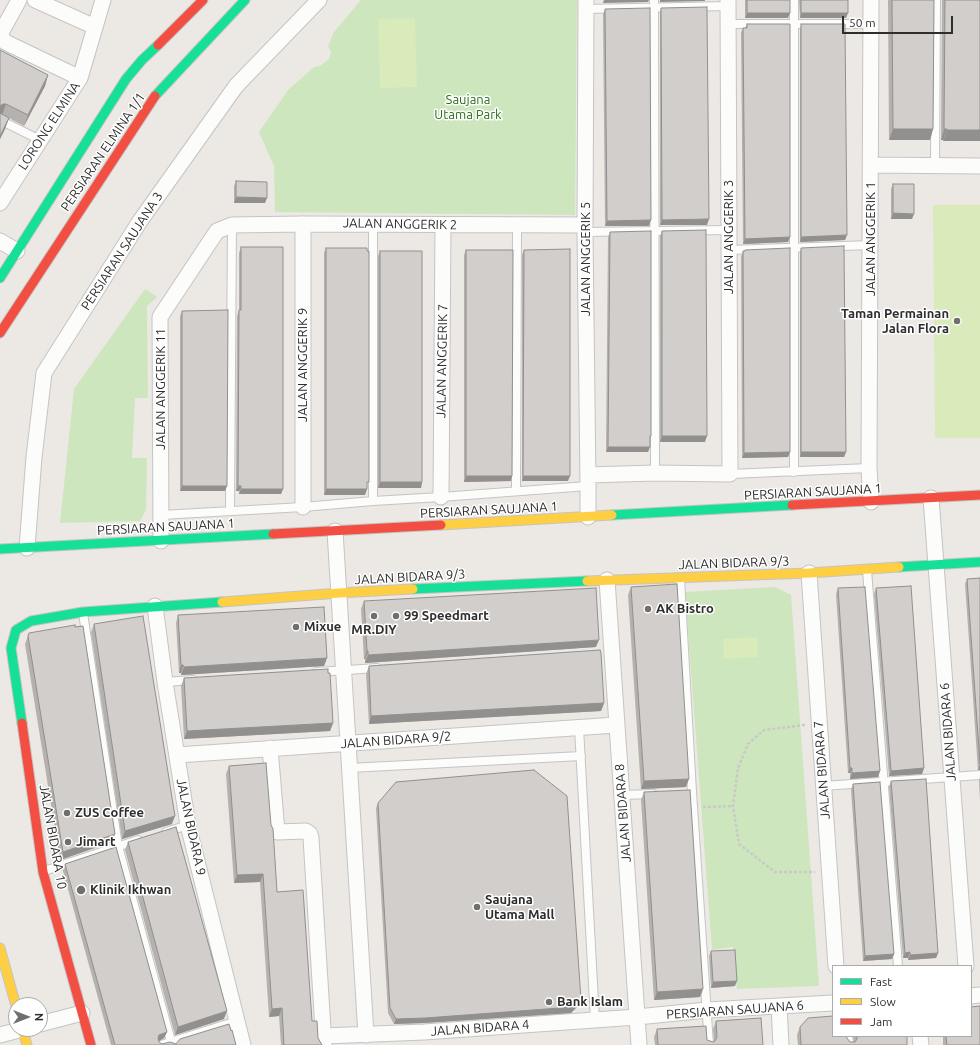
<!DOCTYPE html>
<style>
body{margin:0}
#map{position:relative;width:980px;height:1045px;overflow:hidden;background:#ece8e4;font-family:Ubuntu,sans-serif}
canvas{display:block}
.legend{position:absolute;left:832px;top:965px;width:140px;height:72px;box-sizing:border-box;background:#fff;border:1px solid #ababab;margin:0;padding:5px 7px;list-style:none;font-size:12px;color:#2e2e2e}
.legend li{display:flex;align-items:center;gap:8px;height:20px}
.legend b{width:20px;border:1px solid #ababab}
.north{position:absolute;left:8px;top:997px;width:40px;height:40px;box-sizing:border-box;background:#fff;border:1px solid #ababab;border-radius:50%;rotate:90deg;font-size:11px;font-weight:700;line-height:16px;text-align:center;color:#2e2e2e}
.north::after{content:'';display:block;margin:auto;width:14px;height:18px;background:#706f6e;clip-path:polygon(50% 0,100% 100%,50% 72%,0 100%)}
.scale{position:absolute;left:842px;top:16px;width:111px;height:18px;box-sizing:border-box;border:2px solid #2e2e2e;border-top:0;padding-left:5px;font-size:12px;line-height:14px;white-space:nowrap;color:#2e2e2e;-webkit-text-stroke:3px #fff;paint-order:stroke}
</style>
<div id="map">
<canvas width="980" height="1045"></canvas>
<ul class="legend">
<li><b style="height:5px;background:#16e098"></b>Fast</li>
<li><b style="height:5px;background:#ffcf43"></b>Slow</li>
<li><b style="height:5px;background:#f24e42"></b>Jam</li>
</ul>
<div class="north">N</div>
<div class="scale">50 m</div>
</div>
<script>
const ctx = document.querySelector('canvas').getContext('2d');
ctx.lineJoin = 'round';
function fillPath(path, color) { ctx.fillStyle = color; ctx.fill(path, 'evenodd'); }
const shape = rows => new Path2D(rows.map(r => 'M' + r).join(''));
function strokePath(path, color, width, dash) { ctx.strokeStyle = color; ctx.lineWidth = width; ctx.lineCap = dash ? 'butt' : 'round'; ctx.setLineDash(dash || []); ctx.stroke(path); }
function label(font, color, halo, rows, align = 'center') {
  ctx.font = font + ' Ubuntu,sans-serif'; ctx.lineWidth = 3; ctx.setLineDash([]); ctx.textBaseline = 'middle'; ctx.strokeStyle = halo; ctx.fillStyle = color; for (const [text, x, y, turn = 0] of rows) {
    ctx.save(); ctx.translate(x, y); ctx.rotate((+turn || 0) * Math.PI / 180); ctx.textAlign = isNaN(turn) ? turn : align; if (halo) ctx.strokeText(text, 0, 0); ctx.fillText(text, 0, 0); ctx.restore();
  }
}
fillPath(shape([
 [361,0,577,0,575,215,275,212,274,166,259,132,288,90,314,67,320,66,329,59,331,52,328,46,334,32],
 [145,289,157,297,147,306,148,398,135,398,132,458,147,458,146,510,140,521,60,523,74,389],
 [775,587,791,595,819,986,737,989,733,947,712,950,685,592]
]), '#cee6be');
fillPath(shape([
 [415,18,417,87,380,88,378,19],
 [933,205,980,205,980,438,935,438],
 [757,637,758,657,724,659,723,639]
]), '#d9eabb');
const lane = shape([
 [654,0,655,473],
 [586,9,728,6],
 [728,24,871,24],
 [0,120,40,140],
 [935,166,936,0],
 [373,224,373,501],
 [585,232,729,230],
 [729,250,871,245],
 [794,472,794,0],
 [730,474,869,468],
 [516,491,517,225],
 [230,511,232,225],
 [161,515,303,507,373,501,441,497,588,486],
 [867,570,898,966],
 [680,579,692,792,709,1045],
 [83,613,118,846,172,1045],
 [317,672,377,668],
 [165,682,193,680],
 [579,728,595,1020],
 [349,768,581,756],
 [823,786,980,775],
 [621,795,653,794],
 [166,832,188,825],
 [44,871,138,840],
 [848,1036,849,1045],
 [161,1045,237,1021]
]);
const street = shape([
 [19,0,2,31,1,36,3,40,7,43,80,78],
 [35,0,95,27],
 [586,0,585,232,588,486,588,517],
 [871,165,980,166],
 [0,203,80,78,103,0],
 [303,224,303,507],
 [0,241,17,251],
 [588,475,655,473,730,474,728,0],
 [441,497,443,225],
 [931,498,966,966],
 [871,502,869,468,871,0],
 [335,531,366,1035],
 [161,541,160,317,217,231,232,225,303,224,585,225],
 [27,548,34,457,44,373,140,221,236,86,319,0],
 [809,573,836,966],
 [607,580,639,1045],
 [155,606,165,682,188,825,243,1045],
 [270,748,277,832,306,831,310,834,311,838,324,1045],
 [177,755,616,725],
 [971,996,980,995],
 [779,1006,781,1045],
 [40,1024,82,1013],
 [0,1035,23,1029],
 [324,1036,424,1032,637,1017,707,1010,833,1003],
 [920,1036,921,1045]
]);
const fast = shape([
 [155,96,245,0],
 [0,278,126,79,142,60,158,45],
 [612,515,792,505],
 [0,549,273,534],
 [899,567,980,562],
 [413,589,587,581],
 [22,723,11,648,16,630,31,621,83,612,222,602]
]);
const slow = shape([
 [441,525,612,515],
 [587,581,809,573,899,567],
 [222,602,339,593,413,589],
 [0,948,16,1006],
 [22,1029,27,1045]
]);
const jam = shape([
 [158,45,203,0],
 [0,333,155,96],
 [792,505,980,495],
 [273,534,441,525],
 [22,723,43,872,91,1045]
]);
strokePath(lane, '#c5c4c5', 10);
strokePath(street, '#c5c4c5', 17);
strokePath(fast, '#c5c4c5', 11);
strokePath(slow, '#c5c4c5', 11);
strokePath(jam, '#c5c4c5', 11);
strokePath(shape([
 [805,725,764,730,748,744,738,768,733,806,739,844,775,872,815,872],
 [703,807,733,806]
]), '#c9c9c8', 2.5, [3, 2]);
strokePath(lane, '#fcfcfb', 8);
strokePath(street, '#fcfcfb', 15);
strokePath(fast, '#16e098', 9);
strokePath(slow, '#ffcf43', 9);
strokePath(jam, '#f24e42', 9);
fillPath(shape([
 [745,0,790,0,788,18,745,18],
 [799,0,848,0,846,18,800,18],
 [888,0,934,0,933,129,930,140,889,140],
 [942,0,980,0,980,141,943,141,943,140,941,140],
 [661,8,707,225,660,225,660,13],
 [605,9,649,226,605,226,603,14],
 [747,24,790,237,788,242,743,244,741,33,743,28,745,28],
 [801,24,847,235,845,240,800,242,800,30],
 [0,50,48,75,45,86,24,126,9,118,5,129,0,139],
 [236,181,265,203,234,203,234,186],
 [893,184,912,219,891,219,891,189],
 [662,231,705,442,660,442,660,236],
 [610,232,650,440,648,452,606,452,608,237],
 [241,247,283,489,281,494,239,494,239,491,236,491,237,316,239,310,239,253],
 [326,248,367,488,365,495,324,495,324,253],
 [801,248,846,452,844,457,800,457,800,253],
 [466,250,511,481,464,482,464,255],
 [524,250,568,481,522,481,522,255],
 [745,250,790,452,788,457,742,458,741,257,743,251,744,251],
 [380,251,422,482,421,488,378,488,378,256],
 [182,311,225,491,180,491,180,316],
 [980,578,980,770,978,770,965,584,967,579],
 [631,587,686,787,641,789,628,595],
 [838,588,880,771,878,777,850,779,850,773,848,773,836,594],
 [876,588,924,768,922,774,889,776,874,594],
 [364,601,596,647,365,663,365,659,364,659,361,609],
 [178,615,327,658,324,666,181,675,181,673,179,673,176,623],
 [94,624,172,824,122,839,91,632],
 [29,633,112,842,60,860,25,644],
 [369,666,604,703,601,711,369,724,366,674],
 [184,678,333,723,330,731,184,739,181,686],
 [229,766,277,892,312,1021,318,1038,322,1045,281,1045,279,1016,269,1017,260,882,234,883,226,774],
 [980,777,980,801,979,781],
 [891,781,938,953,936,958,908,960,908,958,903,958,889,787],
 [853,784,894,954,892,959,863,961,851,790],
 [644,792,703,989,700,997,654,1000,641,800],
 [378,803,579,1005,571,1013,424,1023,394,1024,388,1013,376,808],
 [128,842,224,1019,175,1035,125,850],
 [65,864,167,1032,164,1038,159,1041,159,1042,162,1044,176,1044,231,1031,236,1045,111,1045,63,871],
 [711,951,735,986,711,988,709,956],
 [716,1021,763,1045,655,1045,654,1037,657,1029,707,1040,713,1042,714,1042,713,1029],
 [800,1027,847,1038,850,1042,854,1042,853,1036,907,1036,907,1045,798,1045,797,1035],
 [943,1036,971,1036,980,1045,943,1045]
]), '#b4b1af');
fillPath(shape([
 [604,0,649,0,648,2,603,3],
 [660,0,705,0,705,1,660,2],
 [747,13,790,13,788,18,745,18],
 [801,13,848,13,846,18,800,18],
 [48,75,45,86,24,126,28,115],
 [3,104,6,104,2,115,0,115,0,106],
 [9,118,5,129,0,139,0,136],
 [893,129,933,129,930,140,889,140],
 [944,129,947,129,943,140,941,140],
 [947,130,980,130,980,141,943,141],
 [236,197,267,198,265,203,234,203],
 [893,213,914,214,912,219,891,219],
 [709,219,707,225,660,225,662,220],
 [651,220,649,226,605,226,607,221],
 [847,235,845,240,800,242,801,237],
 [790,237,788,242,743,244,745,239],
 [662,436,707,436,705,442,660,442],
 [608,447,650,447,648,452,606,452],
 [790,452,788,457,742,458,744,453],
 [801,452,846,452,844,457,800,457],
 [466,476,512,476,511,481,464,482],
 [523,476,570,476,568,481,522,481],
 [380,482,422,482,421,488,378,488],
 [182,486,227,486,225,491,180,491],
 [238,486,241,486,239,491,236,491],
 [241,489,283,489,281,494,239,494],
 [326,489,367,489,365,495,324,495],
 [599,640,596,647,365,663,368,655],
 [367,651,368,651,365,659,364,659],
 [327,658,324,666,181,675,184,667],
 [181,665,183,665,181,673,179,673],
 [604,703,601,711,369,724,371,716],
 [333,723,330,731,184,739,187,731],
 [980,764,980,770,978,770],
 [850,768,852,768,850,773,848,773],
 [924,768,922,774,889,776,891,771],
 [880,771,878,777,850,779,852,773],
 [689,779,686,787,641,789,644,781],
 [175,816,172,824,122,839,125,831],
 [115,834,112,842,60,860,63,852],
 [263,874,260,882,234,883,237,875],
 [910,952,908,958,903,958,905,953],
 [938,953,936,958,908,960,910,955],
 [894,954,892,959,863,961,865,956],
 [737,981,735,986,711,988,713,982],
 [703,989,700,997,654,1000,657,992],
 [581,1000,579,1005,571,1013,424,1023,394,1024,396,1019],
 [282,1008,279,1016,269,1017,272,1009],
 [227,1011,224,1019,175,1035,178,1027],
 [167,1032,164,1038,157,1042,159,1035]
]), '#92908e');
const building = shape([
 [747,0,790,0,790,13,747,13,747,0],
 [801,0,848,0,848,13,801,13,801,0],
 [892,0,934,0,933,129,893,129,892,0],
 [945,0,980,0,980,130,947,130,947,129,944,129,945,0],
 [707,7,709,219,662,220,661,8,707,7],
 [650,8,651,220,607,221,605,9,650,8],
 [747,24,790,24,790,237,745,239,743,28,747,28,747,24],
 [801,24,845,24,847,235,801,237,801,24],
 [0,50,48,75,28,115,6,104,3,104,0,106,0,50],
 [0,113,9,118,0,136,0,113],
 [236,181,267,182,267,198,236,197,236,181],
 [893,184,914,184,914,214,893,213,893,184],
 [706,230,707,436,662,436,662,231,706,230],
 [651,231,651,436,650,436,650,447,608,447,610,232,651,231],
 [844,246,846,452,801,452,801,248,844,246],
 [241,247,283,247,283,489,241,489,241,486,238,486,239,310,241,310,241,247],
 [326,248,367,248,367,251,369,251,369,482,367,482,367,489,326,489,326,248],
 [790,248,790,452,744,453,743,251,745,251,745,250,790,248],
 [570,249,570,476,523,476,524,250,570,249],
 [466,250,513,250,512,476,466,476,466,250],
 [380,251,422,251,422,482,380,482,380,251],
 [228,310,227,486,182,486,182,311,228,310],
 [980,578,980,764,967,579,980,578],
 [677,584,689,779,644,781,631,587,677,584],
 [911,586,924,768,891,771,876,588,911,586],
 [865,587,880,771,852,773,852,768,850,768,838,588,865,587],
 [596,588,599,640,368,655,368,651,367,651,364,601,596,588],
 [324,607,327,658,184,667,183,665,181,665,178,615,324,607],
 [143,616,175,816,125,831,94,624,143,616],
 [75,625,75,627,83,626,115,834,63,852,28,636,29,633,75,625],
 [600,650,601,653,604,703,371,716,369,666,600,650],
 [328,669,328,673,330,673,333,723,187,731,184,678,328,669],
 [266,763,271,825,273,829,277,892,303,890,312,1021,317,1021,318,1038,322,1045,284,1045,282,1008,272,1009,263,874,237,875,229,766,266,763],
 [534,770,567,796,581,1000,573,1007,425,1018,396,1019,390,1008,378,803,396,782,534,770],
 [926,779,938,953,910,955,910,952,905,953,891,781,926,779],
 [880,782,894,954,865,956,853,784,880,782],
 [690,790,703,989,657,992,644,792,690,790],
 [176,827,227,1011,178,1027,128,842,176,827],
 [116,847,167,1032,159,1035,158,1038,159,1042,162,1044,170,1042,176,1044,180,1039,229,1024,231,1031,232,1030,236,1045,115,1045,65,864,116,847],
 [735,950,737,981,713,982,711,951,735,950],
 [980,1006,980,1045,947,1045,946,1036,971,1036,971,1007,980,1006],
 [833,1016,833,1036,846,1036,847,1038,850,1042,855,1042,857,1039,857,1036,907,1036,907,1045,801,1045,800,1027,808,1018,833,1016],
 [761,1018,763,1045,658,1045,657,1029,706,1026,707,1040,713,1042,715,1041,717,1037,716,1021,761,1018]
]);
fillPath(building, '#d1cecb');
strokePath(building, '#92908e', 1);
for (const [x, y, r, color] of [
 [957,321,4,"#706f6e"],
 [648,609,4,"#706f6e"],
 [374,616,4,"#706f6e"],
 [396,616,4,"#706f6e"],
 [296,627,4,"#706f6e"],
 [67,813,4,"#706f6e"],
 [68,842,4,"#706f6e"],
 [81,890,5,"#706f6e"],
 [477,907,4,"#706f6e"],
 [549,1002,4,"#706f6e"]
]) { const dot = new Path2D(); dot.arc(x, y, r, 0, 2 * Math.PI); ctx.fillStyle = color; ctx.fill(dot); strokePath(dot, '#fff', 1.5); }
label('13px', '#2c6e1b', '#fff', [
 ["Saujana",468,100],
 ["Utama Park",468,115]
]);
label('13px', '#2e2e2e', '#fff', [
 ["LORONG ELMINA",49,126,-57],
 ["PERSIARAN ELMINA 1/1",103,152,-56],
 ["JALAN ANGGERIK 2",400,224,1],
 ["JALAN ANGGERIK 3",729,237,-90],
 ["JALAN ANGGERIK 1",871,239,-90],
 ["PERSIARAN SAUJANA 3",122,251,-57],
 ["JALAN ANGGERIK 5",586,259,-90],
 ["JALAN ANGGERIK 7",442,361,-89],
 ["JALAN ANGGERIK 9",303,365,-90],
 ["JALAN ANGGERIK 11",161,389,-90],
 ["PERSIARAN SAUJANA 1",813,492,-3],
 ["PERSIARAN SAUJANA 1",489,510,-3],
 ["PERSIARAN SAUJANA 1",166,527,-3],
 ["JALAN BIDARA 9/3",734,563,-2],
 ["JALAN BIDARA 9/3",410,577,-3],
 ["JALAN BIDARA 6",948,732,-94],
 ["JALAN BIDARA 9/2",396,740,-4],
 ["JALAN BIDARA 7",822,770,-94],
 ["JALAN BIDARA 8",623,813,-94],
 ["JALAN BIDARA 9",191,827,78],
 ["JALAN BIDARA 10",53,837,80],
 ["PERSIARAN SAUJANA 6",735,1010,-4],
 ["JALAN BIDARA 4",480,1028,-4]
]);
label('bold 13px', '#2e2e2e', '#fff', [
 ["Taman Permainan",949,314,"right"],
 ["Jalan Flora",949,329,"right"],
 ["AK Bistro",656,609],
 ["99 Speedmart",404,616],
 ["Mixue",304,627],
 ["MR.DIY",374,630,"center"],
 ["ZUS Coffee",75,813],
 ["Jimart",76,842],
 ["Klinik Ikhwan",90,890],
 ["Saujana",485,900],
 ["Utama Mall",485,915],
 ["Bank Islam",557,1002]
], 'left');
</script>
